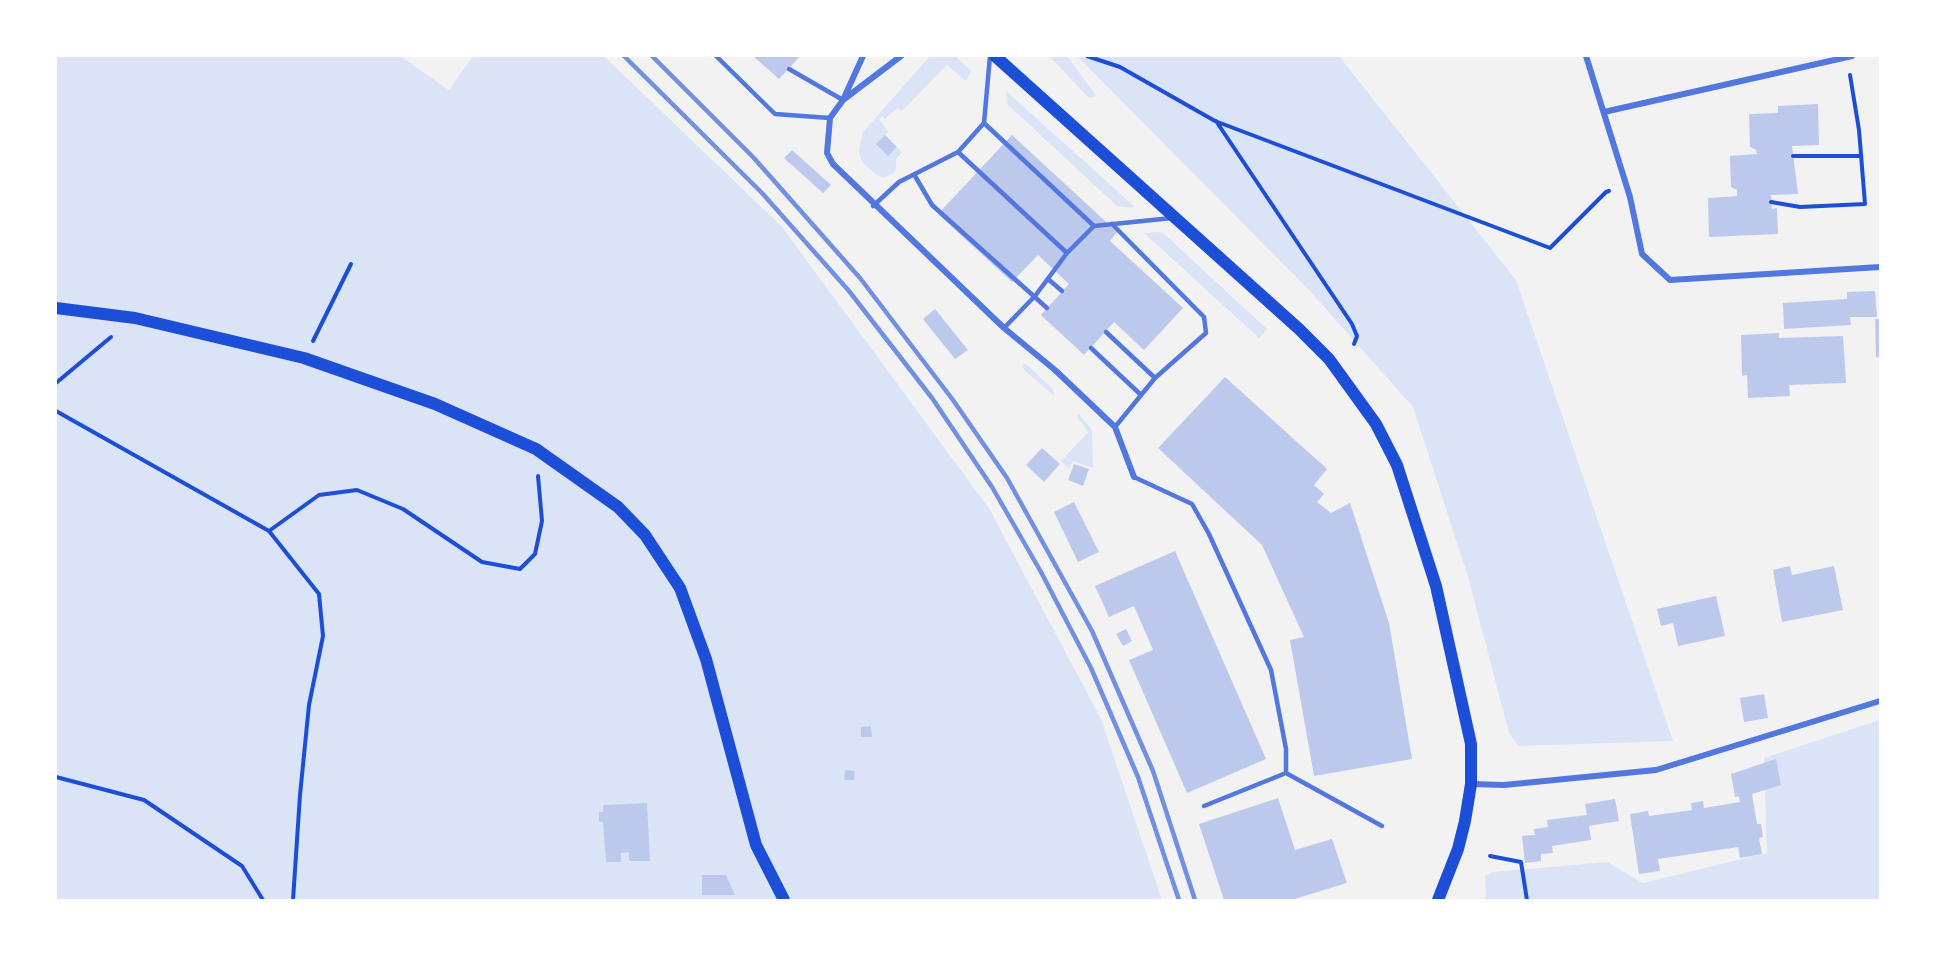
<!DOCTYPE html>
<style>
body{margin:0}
#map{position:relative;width:1936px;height:956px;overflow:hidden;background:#f2f2f2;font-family:Jost,sans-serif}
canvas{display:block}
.frame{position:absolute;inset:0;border:57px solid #fff;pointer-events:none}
</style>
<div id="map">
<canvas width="1936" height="956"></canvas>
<div class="frame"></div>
</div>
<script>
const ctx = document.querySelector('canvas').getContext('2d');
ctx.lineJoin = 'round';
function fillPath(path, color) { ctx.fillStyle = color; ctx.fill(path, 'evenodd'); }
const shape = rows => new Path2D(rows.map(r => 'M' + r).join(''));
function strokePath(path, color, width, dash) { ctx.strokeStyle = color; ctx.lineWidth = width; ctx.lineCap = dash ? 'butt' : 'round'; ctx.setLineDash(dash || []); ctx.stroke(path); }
fillPath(shape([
 [56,56,400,56,449,90,473,56,604,56,782,227,990,510,1101,719,1162,900,56,900],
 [930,56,955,56,971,71,966,81,947,65,902,111,897,108,885,119,882,116,879,119,888,132,876,144,888,156,897,147,902,152,896,159,896,169,893,173,884,177,878,176,863,163,860,156,859,149,863,132],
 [1049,56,1067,56,1095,94,1095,97,1089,98],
 [1077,56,1339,56,1516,280,1673,741,1518,746,1509,733,1468,577,1413,407,1309,290],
 [1006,91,1134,206,1133,208,1117,206,1007,104],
 [1162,232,1267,329,1259,338,1144,233],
 [1026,364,1053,389,1054,396,1024,370,1023,365],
 [1079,414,1092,430,1093,468,1073,461,1069,469,1061,461,1088,432,1077,417],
 [1880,720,1880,900,1481,900,1486,897,1485,876,1493,872,1607,862,1643,883,1767,853,1764,758]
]), '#dbe4f7');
fillPath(shape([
 [753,56,800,56,779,79],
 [1818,104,1819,145,1792,146,1798,194,1771,195,1772,209,1777,208,1778,234,1709,237,1708,198,1737,196,1737,190,1731,187,1730,156,1757,154,1756,150,1750,147,1749,114,1778,113,1778,106],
 [885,135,897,147,888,156,876,144],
 [1012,135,1117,232,1110,241,1183,308,1144,350,1114,322,1084,355,1041,315,1069,284,1038,255,1012,282,938,214],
 [792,150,831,185,823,193,784,158],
 [1875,291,1877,317,1850,317,1851,325,1784,329,1783,303,1847,299,1847,292],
 [935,309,968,350,955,359,923,319],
 [1875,319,1880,319,1880,357,1876,357],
 [1779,333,1779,338,1843,336,1846,383,1789,385,1790,396,1748,398,1747,375,1742,376,1741,335],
 [1225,377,1327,469,1314,485,1324,494,1317,502,1331,513,1350,503,1389,623,1412,759,1314,776,1290,640,1304,637,1262,545,1158,448],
 [1042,448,1060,464,1044,482,1026,465],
 [1074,464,1089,469,1083,486,1068,480],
 [1074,502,1099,552,1078,562,1054,512],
 [1175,551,1266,759,1187,793,1129,660,1153,650,1134,606,1109,617,1095,586],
 [1790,566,1792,575,1834,566,1843,610,1782,622,1773,570],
 [1716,596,1725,636,1678,646,1673,623,1661,626,1657,609],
 [1126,629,1132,641,1123,646,1116,634],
 [1764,694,1768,718,1744,722,1740,698],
 [871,726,872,737,861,737,861,727],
 [1776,759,1781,785,1752,794,1757,824,1761,824,1763,837,1759,838,1762,854,1740,858,1738,847,1658,859,1660,871,1639,874,1630,814,1648,811,1649,816,1692,810,1691,803,1703,801,1704,808,1740,802,1739,796,1735,797,1731,774],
 [845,770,855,771,854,780,844,780],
 [1278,798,1295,850,1332,839,1347,883,1291,900,1224,900,1199,824],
 [1615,799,1619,821,1589,826,1591,840,1552,846,1553,853,1541,854,1541,861,1525,863,1522,836,1535,835,1534,829,1548,827,1547,820,1587,815,1585,804],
 [647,803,650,861,629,861,629,852,621,853,621,862,606,862,603,822,599,822,599,812,603,812,603,805],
 [702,875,726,875,735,895,702,895]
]), '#bdc9ec');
strokePath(shape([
 [1087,56,1120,67,1215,121,1550,248,1606,192,1609,191],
 [1216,121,1352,324,1357,336,1354,344],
 [1793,156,1861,156],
 [1771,202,1800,207,1865,204,1859,130,1850,75],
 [313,341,351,264],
 [56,383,111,337],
 [56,411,269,531,319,594,323,636,309,705,300,795,293,900],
 [269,531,319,495,357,490,403,509,482,562,520,569,535,554,542,521,538,476],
 [56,777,144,800,242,866,263,900],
 [1490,856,1521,862,1527,900]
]), '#1d4ed8', 4);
strokePath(shape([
 [716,56,775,114,830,118],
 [990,56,984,123,1094,226,1172,218],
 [789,69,843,100],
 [958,152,1067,253],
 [915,176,932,205,1047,308],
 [873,206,899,182,958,152,984,123],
 [1112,224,1204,317,1206,333,1155,378,1115,427],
 [1048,279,1062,291],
 [1004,328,1035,296,1067,253,1094,226],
 [1106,332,1155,378],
 [1091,348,1141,395],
 [1134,477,1192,504,1209,534,1271,670,1286,749,1286,773,1382,826],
 [1204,806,1286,773]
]), '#5277de', 4.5);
strokePath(shape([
 [863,56,843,100,830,118,827,153,833,164,1004,328,1055,370,1115,427,1134,477],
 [1586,56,1630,197,1642,254,1670,280,1880,267],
 [843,100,901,56],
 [1604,112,1852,56],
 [1471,784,1504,785,1656,770,1880,701]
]), '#5277de', 6);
strokePath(shape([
 [995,56,1299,329,1329,359,1376,424,1397,465,1436,586,1471,744,1471,784,1465,821,1458,849,1438,900],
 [56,308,135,318,304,358,435,404,536,449,618,507,645,535,680,588,706,659,756,845,784,900]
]), '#1d4ed8', 12);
strokePath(shape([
 [624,56,762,193,849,291,932,398,992,487,1041,572,1091,668,1138,777,1179,900],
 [652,56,753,157,860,278,953,400,1007,478,1092,631,1153,771,1195,900]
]), '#7290e2', 4.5);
</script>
